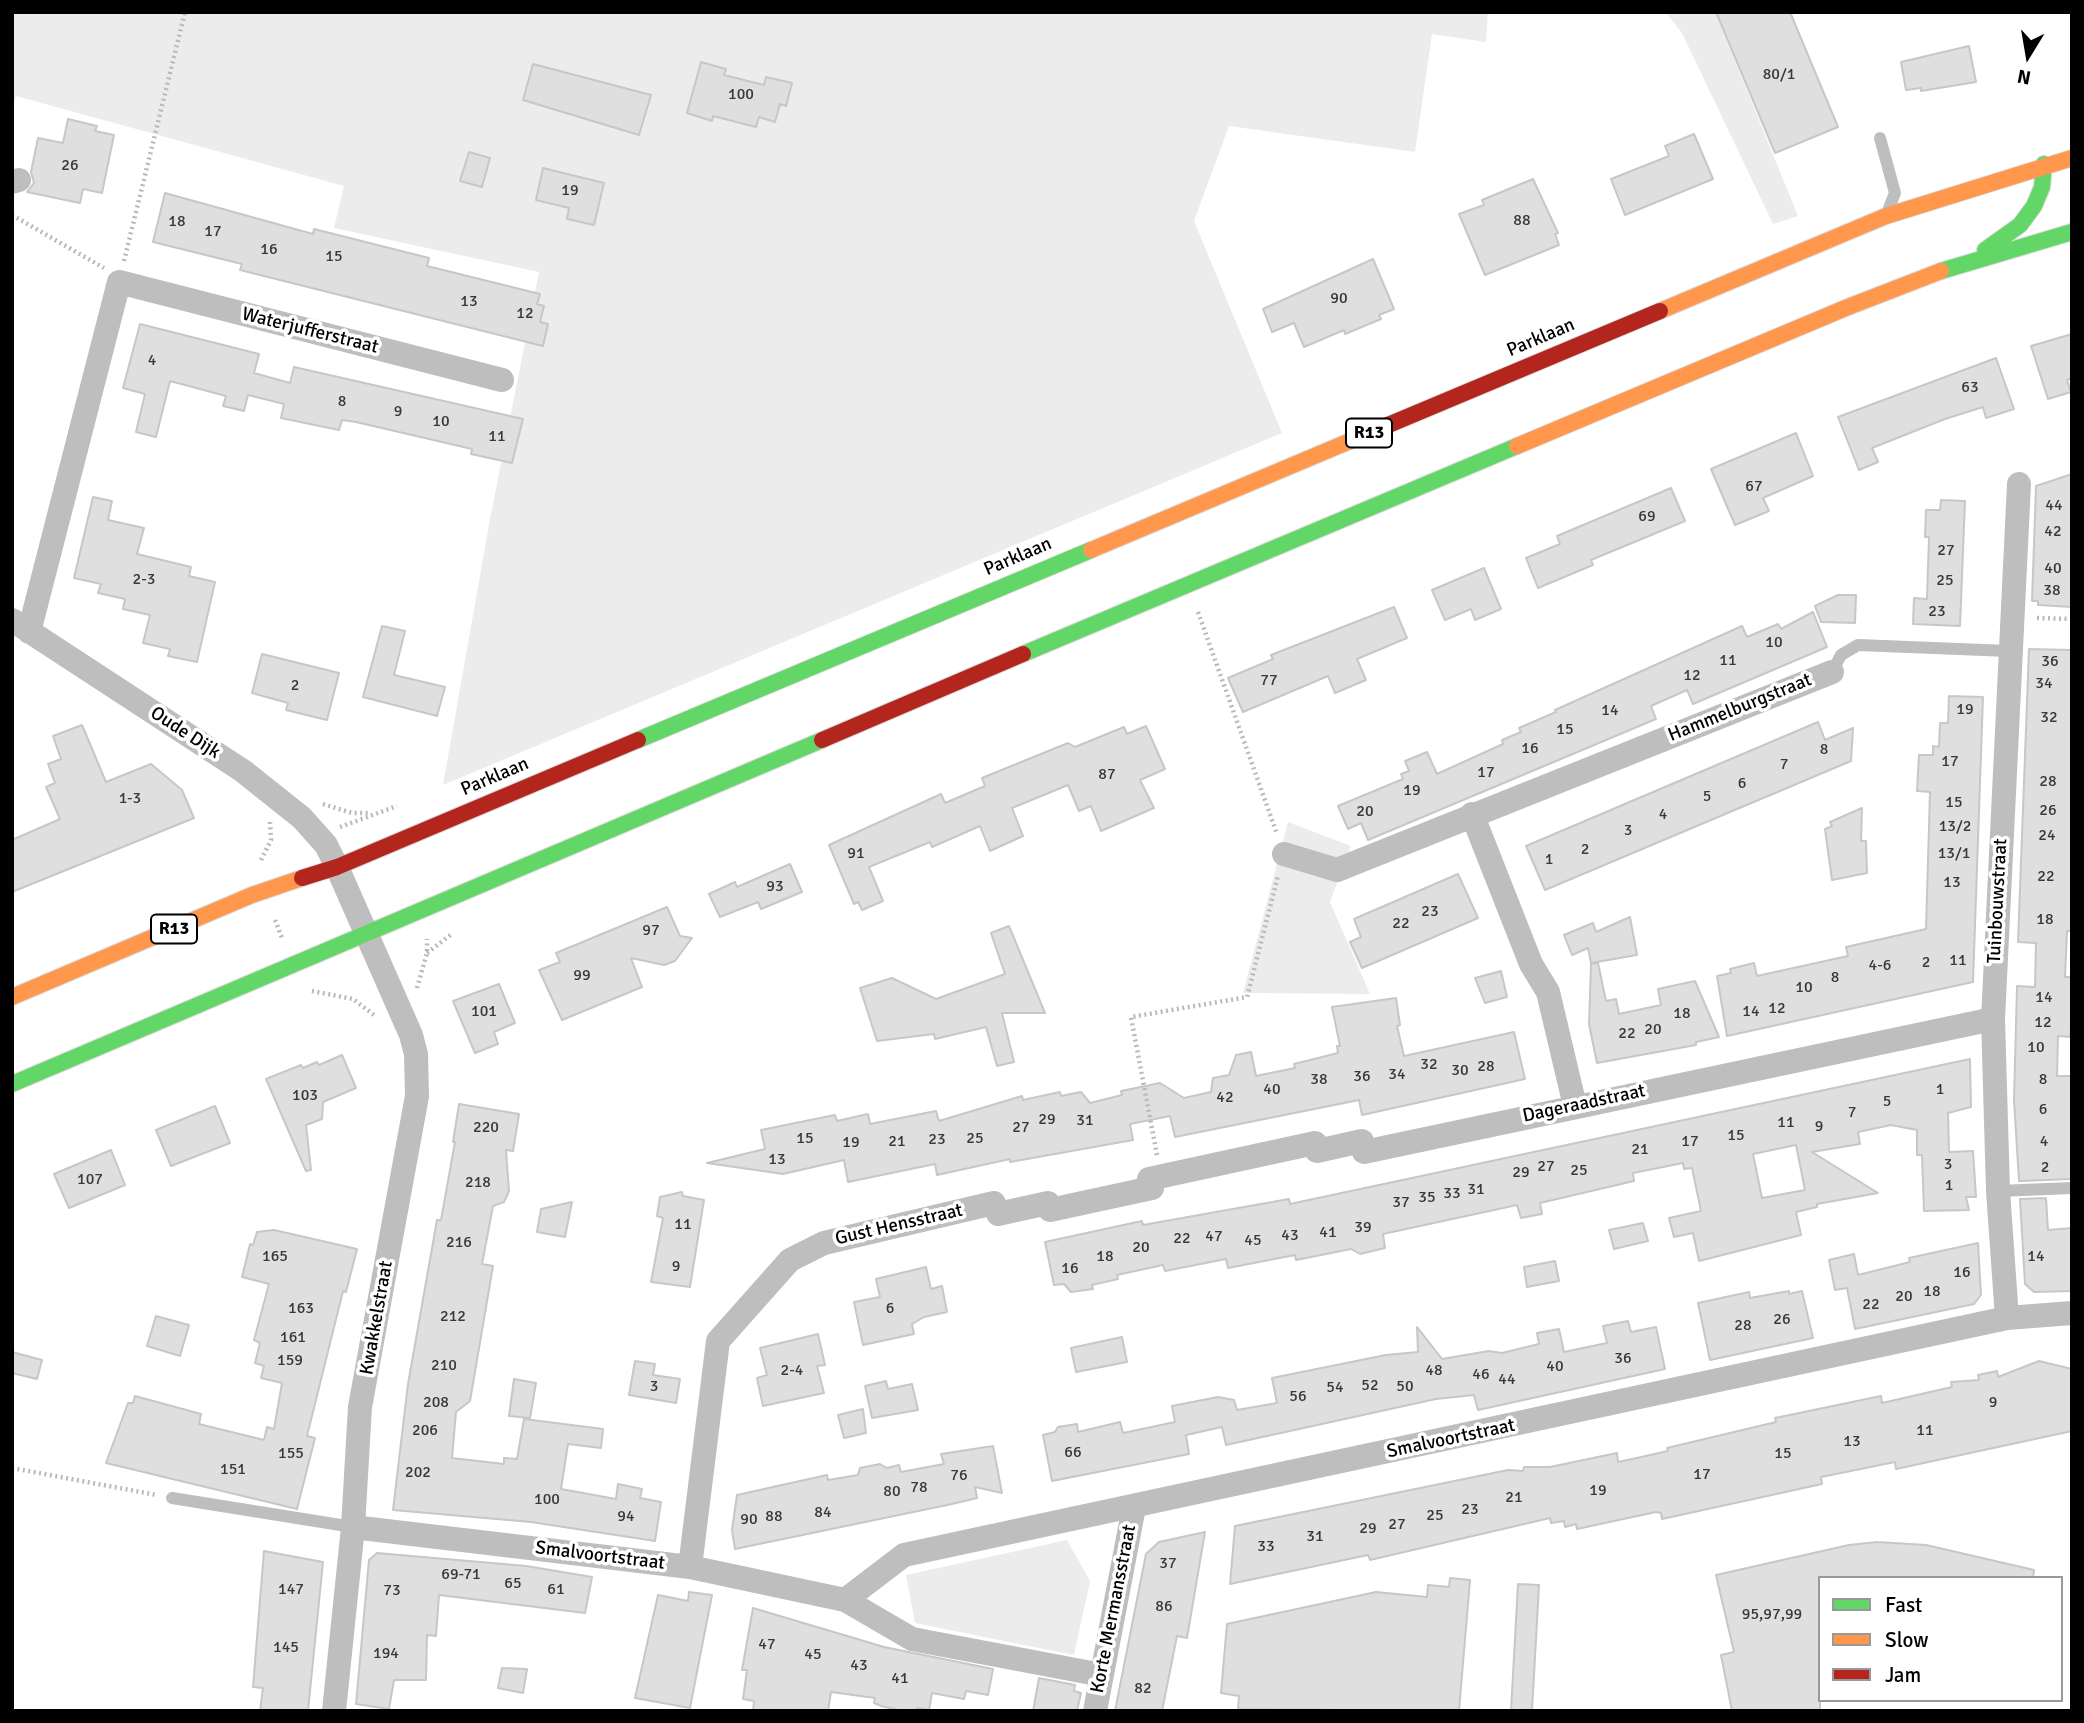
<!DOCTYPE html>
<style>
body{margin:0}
#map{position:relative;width:2084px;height:1723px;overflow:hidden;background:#fff;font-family:Signika,sans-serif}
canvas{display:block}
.frame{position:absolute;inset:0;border:14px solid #000;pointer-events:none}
.legend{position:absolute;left:1818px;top:1576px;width:245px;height:126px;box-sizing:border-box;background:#fff;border:2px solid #999;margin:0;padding:9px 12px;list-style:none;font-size:21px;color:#000}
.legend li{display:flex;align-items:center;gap:14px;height:35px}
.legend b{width:35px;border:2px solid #999}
.north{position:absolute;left:1993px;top:21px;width:70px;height:70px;-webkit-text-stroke:5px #fff;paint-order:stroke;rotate:191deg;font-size:19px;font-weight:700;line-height:28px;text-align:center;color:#000}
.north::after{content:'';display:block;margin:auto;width:24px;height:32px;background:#000;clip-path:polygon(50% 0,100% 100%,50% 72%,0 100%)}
</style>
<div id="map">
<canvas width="2084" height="1723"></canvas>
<div class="frame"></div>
<ul class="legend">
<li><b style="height:9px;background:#63d668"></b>Fast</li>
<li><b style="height:9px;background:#ff974d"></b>Slow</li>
<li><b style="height:9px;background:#b3261e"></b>Jam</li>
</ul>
<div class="north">N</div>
</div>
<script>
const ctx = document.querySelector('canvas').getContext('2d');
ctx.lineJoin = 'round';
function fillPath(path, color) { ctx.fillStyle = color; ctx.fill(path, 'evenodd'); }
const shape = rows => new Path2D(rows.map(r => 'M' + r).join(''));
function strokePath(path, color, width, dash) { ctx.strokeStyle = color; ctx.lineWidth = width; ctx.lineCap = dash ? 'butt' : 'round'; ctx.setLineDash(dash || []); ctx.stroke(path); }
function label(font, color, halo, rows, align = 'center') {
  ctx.font = font + ' Signika,sans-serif'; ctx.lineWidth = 7; ctx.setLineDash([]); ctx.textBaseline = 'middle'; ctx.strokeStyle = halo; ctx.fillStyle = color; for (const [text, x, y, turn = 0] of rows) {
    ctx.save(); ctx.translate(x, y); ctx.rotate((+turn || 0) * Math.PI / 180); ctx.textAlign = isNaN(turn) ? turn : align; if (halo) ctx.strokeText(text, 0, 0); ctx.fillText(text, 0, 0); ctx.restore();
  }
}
fillPath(shape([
 [12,12,1488,12,1486,42,1432,34,1415,152,1229,126,1194,221,1282,433,443,785,490,519,539,272,334,228,344,186,16,96,12,109],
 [1665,12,1715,12,1798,216,1773,224,1682,33],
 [1288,822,1351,846,1330,902,1370,994,1243,993],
 [1067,1540,1090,1581,1074,1655,915,1623,906,1575]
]), '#ececec');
const building = shape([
 [1716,12,1790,12,1838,127,1775,153,1716,12],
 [1969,46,1976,82,1921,91,1921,88,1906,90,1901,62,1969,46],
 [701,62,726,69,724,75,764,85,766,77,792,83,786,106,780,104,775,122,759,117,756,127,713,116,712,121,687,113,701,62],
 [533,64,651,95,639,135,523,100,533,64],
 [68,119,97,126,95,131,114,135,102,193,83,189,80,203,27,192,34,183,31,172,38,138,63,143,68,119],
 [1694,134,1713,179,1625,215,1611,179,1669,156,1665,146,1694,134],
 [469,152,490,158,482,187,460,181,469,152],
 [543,168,604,183,594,225,567,219,569,208,536,200,543,168],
 [1533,179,1558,233,1555,234,1559,245,1485,275,1459,214,1484,205,1482,200,1533,179],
 [165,193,313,234,314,229,429,258,427,266,540,294,537,304,544,306,540,322,548,324,543,346,240,270,242,264,153,242,165,193],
 [1373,259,1394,309,1379,315,1381,319,1345,334,1344,330,1304,347,1294,323,1272,332,1263,309,1373,259],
 [140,324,259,354,254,373,290,383,294,367,523,419,512,463,471,454,472,449,356,422,342,420,339,430,281,418,284,404,248,395,244,411,223,406,226,396,170,381,156,437,136,432,145,394,123,388,140,324],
 [2072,334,2072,378,2067,380,2071,392,2048,399,2031,346,2072,334],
 [1996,358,2014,409,1986,418,1983,407,1945,419,1872,448,1878,462,1859,470,1838,417,1996,358],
 [1796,433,1813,476,1763,498,1769,511,1735,525,1711,469,1796,433],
 [2072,474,2072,607,2038,605,2038,601,2032,601,2036,486,2072,474],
 [1671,488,1685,521,1591,560,1593,565,1538,588,1526,558,1560,544,1557,536,1671,488],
 [93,497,112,501,108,520,144,528,137,554,191,567,189,576,215,582,197,662,168,656,170,649,143,643,150,615,123,609,125,599,98,593,101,584,74,578,93,497],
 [1941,500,1965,501,1960,626,1913,624,1914,598,1927,599,1929,537,1925,537,1926,510,1940,510,1941,500],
 [1484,568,1501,609,1475,620,1471,609,1445,620,1432,590,1484,568],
 [1838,595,1856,595,1855,623,1821,622,1815,606,1838,595],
 [1394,607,1407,638,1357,659,1366,680,1335,693,1328,676,1243,712,1228,678,1273,659,1271,655,1394,607],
 [1813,612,1827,647,1693,704,1687,690,1651,706,1656,719,1368,840,1361,823,1348,829,1338,806,1403,779,1401,774,1409,771,1405,761,1427,752,1437,774,1503,744,1502,740,1521,732,1519,728,1556,712,1555,710,1742,626,1747,637,1778,624,1781,629,1813,612],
 [382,626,405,631,394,675,445,687,437,716,363,697,382,626],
 [2029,649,2072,650,2072,908,2071,931,2067,931,2065,977,2072,977,2072,1010,2070,1037,2058,1036,2057,1076,2072,1076,2072,1179,2019,1181,2014,1100,2017,986,2035,987,2036,943,2018,942,2029,649],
 [262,654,339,673,327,720,286,710,288,703,252,693,262,654],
 [1949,696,1983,697,1973,982,1727,1036,1717,976,1731,973,1730,969,1754,963,1757,976,1848,956,1846,947,1926,929,1930,792,1917,791,1919,755,1933,755,1933,746,1939,747,1940,723,1948,723,1949,696],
 [1818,722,1825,740,1853,728,1851,761,1545,890,1526,846,1818,722],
 [82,725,106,782,151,764,182,790,194,818,12,892,12,840,60,819,46,787,55,783,48,764,61,759,53,736,82,725],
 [1146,726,1165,769,1140,780,1154,808,1101,831,1091,806,1079,811,1068,785,1012,808,1023,836,990,851,980,826,932,847,930,842,869,867,883,901,862,910,858,902,854,904,829,845,941,794,945,803,985,786,982,778,1068,743,1075,747,1124,727,1127,734,1146,726],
 [1862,808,1861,841,1866,841,1867,873,1832,880,1825,829,1832,826,1830,822,1862,808],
 [790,864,802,892,761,909,758,902,720,917,709,894,735,882,737,887,790,864],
 [1458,874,1478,918,1362,968,1350,942,1361,937,1354,919,1458,874],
 [667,907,680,936,692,938,675,961,664,965,631,958,642,987,562,1020,539,970,560,962,556,953,667,907],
 [1630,917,1637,955,1591,963,1588,948,1572,955,1564,935,1593,923,1596,932,1630,917],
 [1009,926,1045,1013,1002,1013,1014,1062,997,1066,986,1027,935,1039,934,1034,877,1041,860,988,892,978,936,999,1005,974,991,933,1009,926],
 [1598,963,1606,1001,1616,999,1619,1014,1661,1005,1658,989,1695,981,1719,1037,1696,1042,1696,1045,1597,1063,1589,1024,1591,964,1598,963],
 [1501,971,1507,997,1485,1003,1475,978,1501,971],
 [499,984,515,1023,494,1032,498,1044,475,1053,453,1001,499,984],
 [1396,998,1400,1025,1397,1026,1404,1056,1514,1032,1525,1079,1362,1115,1359,1100,1175,1137,1170,1116,1130,1124,1133,1140,1010,1162,1010,1159,937,1175,935,1164,848,1182,844,1160,783,1174,707,1163,765,1149,761,1130,835,1115,837,1121,868,1114,870,1124,936,1111,939,1121,1022,1096,1023,1100,1060,1092,1061,1096,1081,1092,1090,1103,1122,1095,1121,1091,1160,1083,1184,1098,1211,1092,1213,1078,1229,1075,1236,1055,1251,1052,1256,1076,1295,1068,1294,1064,1338,1053,1337,1046,1340,1046,1332,1007,1396,998],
 [342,1055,356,1088,323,1102,322,1119,306,1125,311,1170,306,1171,266,1079,301,1065,303,1068,317,1062,319,1065,342,1055],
 [1970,1059,1971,1107,1948,1113,1949,1152,1973,1151,1976,1197,1966,1197,1969,1210,1924,1211,1922,1155,1917,1155,1917,1130,1891,1125,1858,1132,1860,1144,1812,1152,1878,1193,1817,1204,1817,1207,1796,1212,1801,1235,1699,1261,1693,1233,1674,1237,1669,1218,1701,1211,1692,1168,1684,1169,1683,1163,1633,1173,1634,1181,1540,1203,1542,1214,1521,1218,1517,1205,1383,1234,1385,1248,1360,1254,1351,1249,1296,1260,1295,1255,1228,1268,1226,1259,1165,1271,1163,1265,1117,1275,1118,1279,1092,1285,1093,1289,1071,1292,1064,1284,1054,1285,1045,1242,1142,1221,1143,1225,1289,1199,1290,1204,1970,1059],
 [1796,1145,1805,1190,1762,1198,1753,1154,1796,1145],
 [459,1104,519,1114,513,1151,506,1150,509,1191,504,1202,493,1206,482,1264,493,1266,470,1401,456,1412,452,1458,504,1464,504,1458,517,1459,524,1419,603,1429,601,1448,568,1444,561,1489,616,1499,618,1484,642,1489,640,1498,661,1502,655,1541,531,1522,393,1510,408,1384,437,1220,441,1220,455,1142,453,1142,459,1104],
 [215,1106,230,1143,171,1166,156,1130,215,1106],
 [111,1150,125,1185,69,1208,54,1174,111,1150],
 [682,1192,683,1196,704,1200,690,1287,651,1282,663,1218,657,1216,660,1197,682,1192],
 [2046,1198,2048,1230,2072,1228,2072,1291,2034,1292,2025,1284,2020,1199,2046,1198],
 [572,1202,565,1237,537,1232,541,1209,572,1202],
 [1643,1223,1648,1241,1614,1249,1609,1230,1643,1223],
 [274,1230,357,1249,346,1292,343,1291,307,1436,315,1438,297,1509,106,1463,128,1403,133,1403,135,1396,201,1414,199,1424,264,1440,267,1427,274,1429,282,1383,261,1378,264,1366,255,1363,260,1343,254,1340,269,1284,242,1277,250,1244,253,1245,257,1232,274,1230],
 [1978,1243,1981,1295,1974,1304,1855,1329,1847,1288,1835,1290,1829,1260,1854,1254,1858,1275,1910,1262,1909,1258,1978,1243],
 [1555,1261,1559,1281,1527,1287,1524,1267,1555,1261],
 [926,1267,931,1289,942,1286,947,1312,924,1317,912,1324,914,1334,863,1345,854,1302,880,1297,876,1279,926,1267],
 [1789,1291,1789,1294,1802,1291,1813,1338,1710,1360,1698,1303,1749,1292,1750,1298,1789,1291],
 [156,1316,189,1325,180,1356,147,1346,156,1316],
 [1628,1321,1631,1332,1656,1327,1665,1369,1478,1410,1474,1395,1436,1399,1226,1445,1222,1427,1186,1435,1189,1454,1052,1481,1043,1435,1055,1432,1058,1427,1077,1424,1078,1432,1120,1422,1123,1433,1175,1422,1172,1406,1218,1397,1234,1400,1237,1410,1277,1403,1272,1378,1386,1355,1418,1352,1417,1327,1442,1359,1489,1351,1502,1353,1539,1344,1537,1333,1559,1329,1564,1352,1607,1343,1603,1326,1628,1321],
 [818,1334,825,1365,817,1366,824,1393,763,1406,757,1378,767,1375,760,1348,818,1334],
 [1122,1337,1127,1362,1076,1372,1071,1348,1122,1337],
 [12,1352,42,1360,37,1379,12,1373,12,1352],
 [635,1361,655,1364,653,1375,680,1379,676,1403,629,1395,635,1361],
 [2039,1361,2072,1369,2072,1431,1896,1469,1895,1462,1821,1477,1822,1484,1662,1519,1661,1513,1656,1512,1577,1529,1576,1524,1565,1527,1564,1521,1551,1523,1550,1518,1370,1560,1368,1555,1230,1584,1235,1526,1508,1470,1523,1471,1524,1467,1550,1467,1617,1453,1618,1462,1646,1456,1668,1451,1667,1448,1776,1422,1775,1418,1881,1396,1882,1403,1952,1387,1951,1382,1979,1380,1978,1375,1997,1371,1998,1377,2039,1361],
 [514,1379,536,1383,530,1418,509,1416,514,1379],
 [886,1381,888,1389,912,1384,918,1410,872,1418,865,1386,886,1381],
 [863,1409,866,1433,844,1438,838,1415,863,1409],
 [993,1446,1002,1493,975,1487,977,1498,952,1504,735,1549,732,1530,737,1495,827,1475,828,1480,858,1475,860,1468,880,1464,887,1468,899,1465,901,1472,944,1464,941,1454,993,1446],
 [1205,1532,1187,1638,1177,1636,1162,1711,1115,1711,1146,1554,1159,1542,1205,1532],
 [1877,1542,1926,1545,2034,1570,2033,1578,1820,1578,1820,1711,1732,1711,1721,1655,1734,1652,1716,1575,1849,1545,1877,1542],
 [264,1551,323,1562,308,1711,260,1711,263,1688,253,1687,264,1551],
 [377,1553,526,1566,592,1577,585,1613,439,1595,436,1636,427,1635,426,1680,394,1680,389,1709,356,1704,369,1560,377,1553],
 [1450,1578,1470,1580,1459,1711,1238,1709,1239,1696,1221,1693,1227,1624,1376,1592,1427,1597,1428,1585,1449,1587,1450,1578],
 [1518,1584,1539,1585,1532,1711,1511,1711,1518,1584],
 [689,1592,712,1595,690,1708,635,1698,658,1595,688,1601,689,1592],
 [753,1608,884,1647,993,1669,988,1695,966,1691,964,1699,932,1693,929,1710,917,1708,916,1711,903,1711,881,1706,874,1703,875,1698,831,1692,828,1711,753,1711,754,1701,743,1699,747,1670,742,1670,753,1608],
 [502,1668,527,1669,523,1693,498,1688,502,1668],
 [1039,1678,1075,1685,1074,1691,1081,1693,1077,1711,1033,1711,1039,1678]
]);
fillPath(building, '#dfdfdf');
strokePath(building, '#c7c7c7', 2);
const fast = shape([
 [1985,250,2020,225,2034,206,2042,187,2044,164],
 [1941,271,2072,232],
 [1023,654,1517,446],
 [638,740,1091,550],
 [12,1084,822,740]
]);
const slow = shape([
 [1660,311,1886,216,2072,158],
 [1517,446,1848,307,1941,271],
 [1091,550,1381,428],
 [12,997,252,895,302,878]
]);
const jam = shape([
 [1381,428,1660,311],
 [822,740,1023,654],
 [302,878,337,867,638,740]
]);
strokePath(fast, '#dbdbdb', 18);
strokePath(slow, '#dbdbdb', 18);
strokePath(jam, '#dbdbdb', 18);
strokePath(shape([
 [12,215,104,268],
 [124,261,185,12],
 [1198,612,1277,834],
 [2037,618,2072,619],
 [323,804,352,813,369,813],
 [340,827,397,806],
 [261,860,271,840,270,822],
 [275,920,282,938],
 [427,953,453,933],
 [417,988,427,953,427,939],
 [312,991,353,999,374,1015],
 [1157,1155,1131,1017,1247,997,1278,876],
 [12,1468,157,1495]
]), '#b9b9b9', 4.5, [2, 3.5]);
strokePath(shape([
 [1880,138,1895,193,1889,208],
 [1832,672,1841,655,1858,645,2009,651],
 [1998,1191,2072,1188],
 [172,1498,353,1527]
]), '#bebebe', 12);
strokePath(shape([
 [12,182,19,180],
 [12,620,243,771,302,818,326,845,337,867,411,1035,416,1054,417,1096,360,1407,353,1527,334,1711],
 [29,632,119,282,502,380],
 [1472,814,1531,964,1548,992,1575,1106],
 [1284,854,1337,870,1832,672],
 [2007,1318,1998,1191,1993,1019,2019,484],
 [353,1527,690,1567,845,1600,912,1639,1102,1675],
 [690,1567,718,1341,790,1260,824,1243,994,1203,998,1214,1048,1203,1050,1210,1152,1188,1149,1179,1315,1143,1317,1151,1362,1141,1364,1152,1993,1019],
 [845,1600,904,1555,2007,1318,2072,1313],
 [1095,1711,1134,1507]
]), '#bebebe', 24);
strokePath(fast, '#63d668', 16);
strokePath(slow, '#ff974d', 16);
strokePath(jam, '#b3261e', 16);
label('16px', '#383838', null, [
 ["80/1",1779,75],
 ["100",741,95],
 ["26",70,166],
 ["19",570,191],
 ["88",1522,221],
 ["18",177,222],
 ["17",213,232],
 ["16",269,250],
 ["15",334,257],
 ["90",1339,299],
 ["13",469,302],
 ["12",525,314],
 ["4",152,361],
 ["63",1970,388],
 ["8",342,402],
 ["9",398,412],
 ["10",441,422],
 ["11",497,437],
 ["67",1754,487],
 ["44",2054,506],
 ["69",1647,517],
 ["42",2053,532],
 ["27",1946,551],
 ["40",2053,569],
 ["2-3",144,580],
 ["25",1945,581],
 ["38",2052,591],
 ["23",1937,612],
 ["10",1774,643],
 ["11",1728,661],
 ["36",2050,662],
 ["12",1692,676],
 ["77",1269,681],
 ["34",2044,684],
 ["2",295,686],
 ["19",1965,710],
 ["14",1610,711],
 ["32",2049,718],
 ["15",1565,730],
 ["16",1530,749],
 ["8",1824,750],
 ["17",1950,762],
 ["7",1784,765],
 ["17",1486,773],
 ["87",1107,775],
 ["28",2048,782],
 ["6",1742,784],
 ["19",1412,791],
 ["5",1707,797],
 ["1-3",130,799],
 ["15",1954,803],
 ["26",2048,811],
 ["20",1365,812],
 ["4",1663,815],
 ["13/2",1955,827],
 ["3",1628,831],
 ["24",2047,836],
 ["2",1585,850],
 ["91",856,854],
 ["13/1",1954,854],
 ["1",1549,860],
 ["22",2046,877],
 ["13",1952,883],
 ["93",775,887],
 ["23",1430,912],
 ["18",2045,920],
 ["22",1401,924],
 ["97",651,931],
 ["11",1958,961],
 ["2",1926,963],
 ["4-6",1880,966],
 ["99",582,976],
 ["8",1835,978],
 ["10",1804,988],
 ["14",2044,998],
 ["12",1777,1009],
 ["101",484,1012],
 ["14",1751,1012],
 ["18",1682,1014],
 ["12",2043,1023],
 ["20",1653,1030],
 ["22",1627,1034],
 ["10",2036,1048],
 ["32",1429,1065],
 ["28",1486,1067],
 ["30",1460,1071],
 ["34",1397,1075],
 ["36",1362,1077],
 ["38",1319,1080],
 ["8",2043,1080],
 ["40",1272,1090],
 ["1",1940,1090],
 ["103",305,1096],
 ["42",1225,1098],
 ["5",1887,1102],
 ["6",2043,1110],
 ["7",1852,1113],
 ["29",1047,1120],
 ["31",1085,1121],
 ["11",1786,1123],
 ["9",1819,1127],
 ["220",486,1128],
 ["27",1021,1128],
 ["15",1736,1136],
 ["15",805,1139],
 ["25",975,1139],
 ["23",937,1140],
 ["21",897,1142],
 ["17",1690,1142],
 ["4",2044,1142],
 ["19",851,1143],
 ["21",1640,1150],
 ["13",777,1160],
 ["3",1948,1165],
 ["27",1546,1167],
 ["2",2045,1168],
 ["25",1579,1171],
 ["29",1521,1173],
 ["107",90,1180],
 ["218",478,1183],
 ["1",1949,1186],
 ["31",1476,1190],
 ["33",1452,1194],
 ["35",1427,1198],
 ["37",1401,1203],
 ["11",683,1225],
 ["39",1363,1228],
 ["41",1328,1233],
 ["43",1290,1236],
 ["47",1214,1237],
 ["22",1182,1239],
 ["45",1253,1241],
 ["216",459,1243],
 ["20",1141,1248],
 ["165",275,1257],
 ["18",1105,1257],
 ["14",2036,1257],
 ["9",676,1267],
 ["16",1070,1269],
 ["16",1962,1273],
 ["18",1932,1292],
 ["20",1904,1297],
 ["22",1871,1305],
 ["163",301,1309],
 ["6",890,1309],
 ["212",453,1317],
 ["26",1782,1320],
 ["28",1743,1326],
 ["161",293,1338],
 ["36",1623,1359],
 ["159",290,1361],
 ["210",444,1366],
 ["40",1555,1367],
 ["2-4",792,1371],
 ["48",1434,1371],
 ["46",1481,1375],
 ["44",1507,1380],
 ["52",1370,1386],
 ["3",654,1387],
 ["50",1405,1387],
 ["54",1335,1388],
 ["56",1298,1397],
 ["208",436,1403],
 ["9",1993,1403],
 ["206",425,1431],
 ["11",1925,1431],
 ["13",1852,1442],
 ["66",1073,1453],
 ["155",291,1454],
 ["15",1783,1454],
 ["151",233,1470],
 ["202",418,1473],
 ["17",1702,1475],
 ["76",959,1476],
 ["78",919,1488],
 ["19",1598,1491],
 ["80",892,1492],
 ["21",1514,1498],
 ["100",547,1500],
 ["23",1470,1510],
 ["84",823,1513],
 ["25",1435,1516],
 ["94",626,1517],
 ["88",774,1517],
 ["90",749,1520],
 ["27",1397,1525],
 ["29",1368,1529],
 ["31",1315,1537],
 ["33",1266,1547],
 ["37",1168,1564],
 ["69-71",461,1575],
 ["65",513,1584],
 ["147",291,1590],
 ["61",556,1590],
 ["73",392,1591],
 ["86",1164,1607],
 ["95,97,99",1772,1615],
 ["47",767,1645],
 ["145",286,1648],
 ["194",386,1654],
 ["45",813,1655],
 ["43",859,1666],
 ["41",900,1679],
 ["82",1143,1689]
]);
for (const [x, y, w] of [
 [1369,433,46],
 [174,929,46]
]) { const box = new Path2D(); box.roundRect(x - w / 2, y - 14.5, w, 29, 5); ctx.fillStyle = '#fff'; ctx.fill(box); strokePath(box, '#000', 2); }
label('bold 18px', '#000', null, [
 ["R13",1369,433],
 ["R13",174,929]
]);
label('19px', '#000', '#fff', [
 ["Waterjufferstraat",310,331,14],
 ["Parklaan",1541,338,-23],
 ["Parklaan",1018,557,-23],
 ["Hammelburgstraat",1740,708,-22],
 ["Oude Dijk",185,733,33],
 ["Parklaan",495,777,-23],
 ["Tuinbouwstraat",1998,901,-87],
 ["Dageraadstraat",1584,1104,-12],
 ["Gust Hensstraat",899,1225,-13],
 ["Kwakkelstraat",377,1318,-80],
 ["Smalvoortstraat",1451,1439,-12],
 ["Smalvoortstraat",600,1556,7],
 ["Korte Mermansstraat",1114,1609,-79]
]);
</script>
